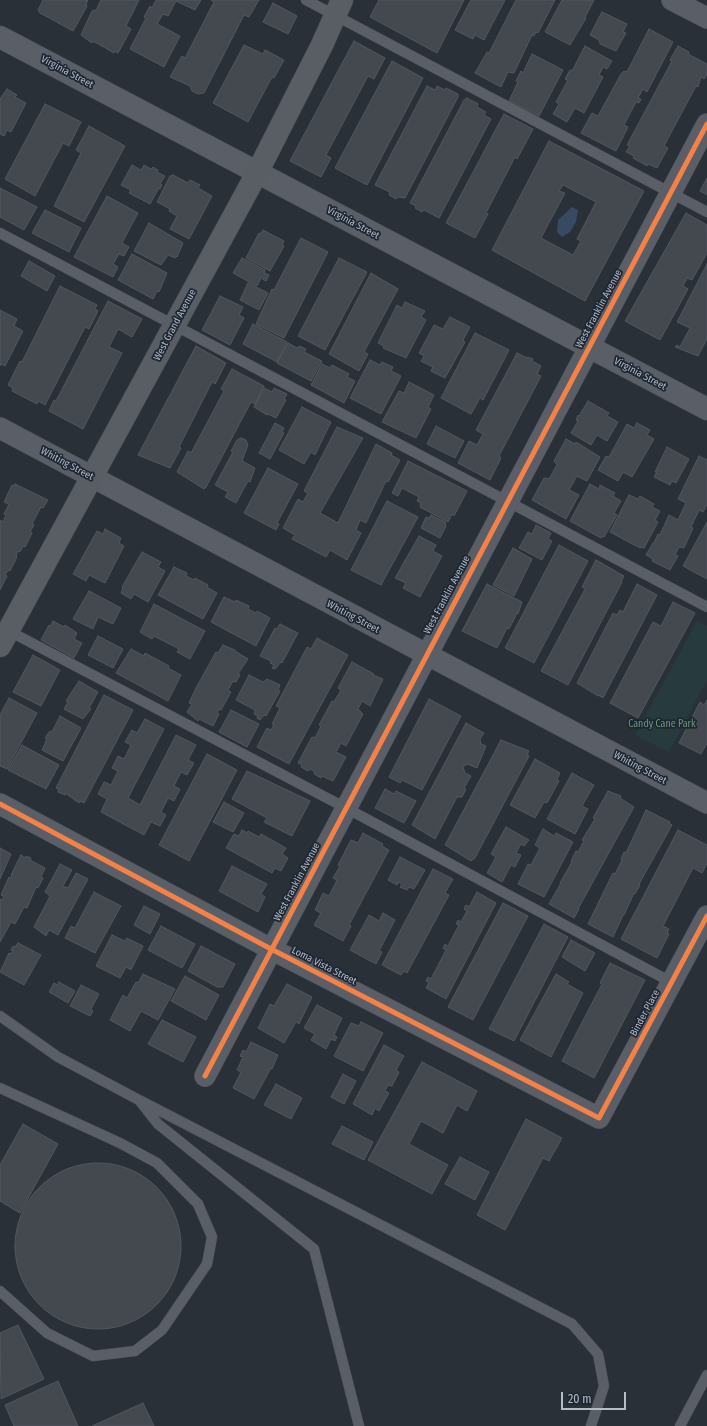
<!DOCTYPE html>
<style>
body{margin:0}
#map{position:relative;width:707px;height:1426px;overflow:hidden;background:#2a3038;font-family:"Fira Sans Condensed",sans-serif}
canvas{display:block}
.scale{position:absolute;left:561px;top:1392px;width:65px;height:18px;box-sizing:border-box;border:2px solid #b4bcc9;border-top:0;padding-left:5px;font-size:12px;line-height:14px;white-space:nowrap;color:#b4bcc9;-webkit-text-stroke:3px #1d2633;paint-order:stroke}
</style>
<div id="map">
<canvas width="707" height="1426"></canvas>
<div class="scale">20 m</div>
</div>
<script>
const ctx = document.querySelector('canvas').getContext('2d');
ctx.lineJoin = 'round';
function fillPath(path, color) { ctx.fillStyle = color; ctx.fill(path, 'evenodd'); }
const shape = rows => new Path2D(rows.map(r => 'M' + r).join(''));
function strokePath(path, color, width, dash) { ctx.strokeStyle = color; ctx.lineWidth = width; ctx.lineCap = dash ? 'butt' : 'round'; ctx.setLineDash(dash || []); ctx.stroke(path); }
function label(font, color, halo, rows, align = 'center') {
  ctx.font = font + ' "Fira Sans Condensed",sans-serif'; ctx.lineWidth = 3.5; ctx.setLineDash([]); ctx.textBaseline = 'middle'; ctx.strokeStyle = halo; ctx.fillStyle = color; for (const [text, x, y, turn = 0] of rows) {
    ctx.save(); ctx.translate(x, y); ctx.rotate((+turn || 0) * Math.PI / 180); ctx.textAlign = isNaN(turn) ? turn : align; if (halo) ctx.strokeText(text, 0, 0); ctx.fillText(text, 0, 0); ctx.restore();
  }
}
fillPath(shape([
 [697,621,707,626,707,680,669,752,635,735]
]), '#273a3e');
fillPath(shape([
 [572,207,578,210,576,222,570,232,562,237,557,232,558,220]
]), '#384963');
const building = shape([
 [43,0,88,0,86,4,87,5,86,8,73,31,40,13,38,10,43,0],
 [101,0,139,0,126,26,131,29,118,53,115,51,114,53,93,41,92,43,81,35,92,11,96,10,101,0],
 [156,0,201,0,195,10,176,1,168,16,163,14,157,24,180,36,164,67,130,49,146,18,144,17,150,6,152,8,156,0],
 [259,0,249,17,244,15,204,93,198,94,192,91,190,86,170,77,182,56,185,58,214,2,211,0,259,0],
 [379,0,464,0,437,53,370,17,379,0],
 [471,0,505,0,484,40,475,35,473,39,455,30,471,0],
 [516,0,555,0,538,33,536,32,534,36,532,35,514,73,508,72,501,87,475,73,487,52,489,53,516,0],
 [562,0,594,0,585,17,586,18,570,45,545,32,562,0],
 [273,3,297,16,288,34,263,22,273,3],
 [602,12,627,24,623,32,626,33,616,51,600,44,599,40,590,35,602,12],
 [649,29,673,42,647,92,643,89,638,98,641,99,639,103,636,102,624,125,628,127,616,151,581,133,592,113,598,116,621,74,624,71,627,72,649,29],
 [354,41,385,58,374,79,368,76,326,155,331,158,321,177,290,161,354,41],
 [244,45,263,54,265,50,284,60,274,78,272,77,248,122,213,103,244,45],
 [585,46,612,61,607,69,603,67,599,75,603,77,584,113,575,108,567,122,553,114,559,104,556,102,568,80,565,79,570,70,572,71,585,46],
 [678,46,689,52,688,54,707,64,707,74,704,79,701,77,698,87,696,86,664,146,668,148,657,168,648,164,647,166,633,158,634,156,626,152,630,146,627,145,672,61,670,60,678,46],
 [532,54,563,70,539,116,509,101,518,82,516,81,521,71,523,73,532,54],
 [392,61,423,78,367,185,335,168,392,61],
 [427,86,435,90,437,86,445,90,446,88,458,94,458,97,405,198,398,197,396,199,389,195,390,192,375,185,427,86],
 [7,89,17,95,15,97,26,103,11,132,7,130,4,136,0,134,0,99,7,89],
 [467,98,478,104,477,107,486,112,484,115,491,119,439,218,424,210,422,212,415,208,416,206,410,203,464,100,467,98],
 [45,104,81,122,69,146,63,143,35,196,5,179,45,104],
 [504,114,533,129,517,159,515,157,486,213,488,214,475,238,446,223,504,114],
 [89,126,125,146,84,222,54,206,81,153,76,150,89,126],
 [549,141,644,191,585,301,492,250,549,141],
 [563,185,596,202,577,239,581,241,573,255,541,238,565,193,559,191,563,185],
 [132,165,141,170,144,165,151,169,153,167,158,170,157,172,165,176,160,184,162,185,160,189,159,188,150,204,129,193,131,190,121,185,132,165],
 [173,175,188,183,190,180,200,185,198,188,212,196,189,239,170,229,177,216,169,211,170,209,157,202,170,176,173,175],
 [707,178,707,195,700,191,707,178],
 [0,188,37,207,24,230,0,217,0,188],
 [107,196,138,213,122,243,129,247,124,256,119,254,113,264,118,267,113,277,74,257,107,196],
 [45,210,81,228,69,252,32,233,45,210],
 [686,213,707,225,707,253,692,280,687,278,683,286,688,289,660,340,625,321,686,213],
 [149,223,183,243,177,257,176,256,175,258,168,255,161,265,134,251,149,223],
 [263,230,284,241,282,245,284,246,270,271,246,258,259,233,260,234,263,230],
 [301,238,328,252,284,338,256,324,272,289,274,290,301,238],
 [132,254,167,273,159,292,157,291,153,299,118,280,132,254],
 [242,258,265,270,264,273,269,275,266,281,261,278,257,286,233,273,242,258],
 [339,258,367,272,325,350,298,336,339,258],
 [29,261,55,276,47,291,21,276,29,261],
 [707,264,707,339,698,356,675,347,677,345,680,347,690,328,677,322,707,264],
 [371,273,398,289,364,352,368,354,359,371,329,354,371,273],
 [248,283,268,293,259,310,240,300,248,283],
 [60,286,97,305,95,309,98,311,89,329,85,327,45,405,38,401,37,404,12,391,13,388,8,385,20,361,22,362,60,286],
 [220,296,243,307,239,315,244,318,230,345,202,330,220,296],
 [108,301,142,319,132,337,118,329,109,347,122,353,83,429,49,411,54,400,56,401,108,301],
 [405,302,425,311,421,317,426,320,406,358,383,348,384,346,378,343,397,305,402,308,405,302],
 [0,310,17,319,14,326,23,331,5,366,1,364,0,366,0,310],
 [450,317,470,327,463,340,465,342,445,378,431,371,433,367,421,361,424,356,419,353,434,325,443,329,450,317],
 [253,324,287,342,277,362,243,344,253,324],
 [475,333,509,350,483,400,480,398,471,414,441,398,475,333],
 [288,343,297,348,299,346,306,349,304,352,322,361,311,381,277,363,288,343],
 [196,346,226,363,215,384,212,382,179,447,181,448,170,468,138,455,196,346],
 [517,353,527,358,528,357,533,359,532,361,541,366,537,374,541,376,499,456,501,458,490,480,458,463,469,441,477,445,483,434,476,430,517,353],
 [370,360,380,365,382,362,393,367,391,371,401,376,381,414,350,398,370,360],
 [322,364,330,368,332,365,349,374,347,377,355,381,344,403,311,385,322,364],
 [232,369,264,386,255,404,251,402,206,487,204,489,177,472,188,451,191,453,224,391,221,389,232,369],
 [409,382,434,395,428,407,431,409,416,438,382,422,399,391,404,393,409,382],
 [264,388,272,392,274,388,287,394,284,399,286,400,276,418,268,414,267,415,254,407,264,388],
 [588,401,609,413,607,416,618,422,607,441,597,435,591,445,571,433,578,421,576,420,578,415,579,416,588,401],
 [302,407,331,422,315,455,311,452,304,464,279,450,302,407],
 [275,423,284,428,282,432,284,433,270,459,259,453,275,423],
 [637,423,650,430,647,435,654,439,632,477,623,472,618,481,598,470,606,456,609,457,627,424,634,428,637,423],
 [436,426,464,441,455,458,427,444,436,426],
 [337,427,363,438,320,513,338,523,376,444,392,453,391,455,400,460,388,482,386,481,366,523,360,520,356,530,361,533,347,560,330,550,326,557,292,539,295,535,283,528,298,499,303,502,308,493,304,491,337,427],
 [241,438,246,440,248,445,242,461,255,468,250,482,248,481,236,503,225,497,228,492,215,485,233,452,231,451,237,440,241,438],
 [566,439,575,444,576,442,600,457,587,481,577,476,569,490,579,495,566,519,532,500,544,478,549,479,557,465,554,461,566,439],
 [667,447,689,459,676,483,672,481,670,485,654,477,657,472,655,472,667,447],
 [699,456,707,460,707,504,703,512,699,510,691,527,693,528,684,548,679,547,675,555,678,556,670,570,652,561,653,559,646,555,653,543,654,543,658,534,660,535,669,515,678,520,686,503,678,499,699,456],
 [408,461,467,491,454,516,452,514,448,522,420,507,421,503,417,501,419,497,402,488,398,496,392,493,408,461],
 [268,468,298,484,277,523,279,524,276,530,244,513,268,468],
 [15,484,48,500,43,508,41,507,32,524,34,525,30,532,32,533,25,547,23,546,20,552,18,551,16,556,17,557,10,571,8,570,5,575,7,576,0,590,0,520,3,522,6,515,4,514,9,504,4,502,12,485,14,486,15,484],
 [590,484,599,489,600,485,615,493,613,496,621,501,614,513,617,515,604,537,602,536,601,538,570,521,590,484],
 [629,495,638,499,640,496,654,504,652,507,660,511,655,520,658,522,644,548,641,547,640,548,610,532,629,495],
 [387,501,418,517,381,585,351,570,387,501],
 [431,515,445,522,446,526,440,538,421,528,426,517,429,518,431,515],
 [707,522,707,579,683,566,707,522],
 [536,525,551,533,548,539,552,541,542,560,519,548,528,532,532,534,536,525],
 [105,529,121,538,119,543,124,546,105,583,89,575,86,581,73,574,97,531,103,534,105,529],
 [419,536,436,545,433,551,442,556,420,597,403,588,406,583,395,578,419,536],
 [559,545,588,561,534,663,505,648,559,545],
 [513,548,532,559,514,596,493,585,513,548],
 [142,552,161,562,158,567,165,571,148,602,134,594,131,599,121,593,123,588,122,587,142,552],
 [596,560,624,576,621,582,622,582,568,685,541,671,585,589,582,587,596,560],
 [174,567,187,573,186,576,194,580,195,578,208,585,207,587,217,593,203,619,158,595,174,567],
 [487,584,522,602,518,614,517,613,509,629,507,628,497,648,462,631,487,584],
 [637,584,657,595,603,698,598,695,598,696,577,683,613,613,617,615,620,610,623,612,637,584],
 [89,591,121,608,113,624,98,617,93,629,73,619,89,591],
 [224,597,235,602,236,600,249,606,248,609,256,613,257,611,270,618,256,646,211,622,224,597],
 [673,602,695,613,638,718,610,703,653,622,661,626,673,602],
 [154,604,205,631,190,659,177,652,179,649,154,636,152,639,140,632,154,604],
 [53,621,64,627,65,625,77,633,74,639,82,643,74,658,41,640,49,625,51,626,53,621],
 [280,624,298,633,282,663,281,662,275,669,272,668,274,665,270,663,271,661,260,656,275,628,277,629,280,624],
 [98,636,123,649,113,668,88,655,98,636],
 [317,638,348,655,289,764,257,747,267,728,271,730,274,724,272,724,280,708,276,706,307,647,311,649,317,638],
 [223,645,235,650,235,651,248,659,238,674,240,675,236,682,233,681,228,690,231,692,221,710,219,709,217,713,219,714,213,726,199,719,198,721,187,712,192,704,189,703,196,688,216,652,218,653,223,645],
 [131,649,144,656,145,653,169,666,168,668,181,675,168,701,116,673,131,649],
 [33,655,60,670,41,706,13,692,33,655],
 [352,662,374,674,373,675,383,679,370,706,362,701,358,709,363,714,346,746,341,743,336,752,346,757,333,781,322,776,321,778,314,774,315,772,310,769,308,771,301,767,302,765,298,763,312,737,315,738,321,726,319,725,332,701,334,702,341,690,338,688,352,662],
 [249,675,263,682,267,679,280,685,278,690,280,691,266,716,264,715,260,720,257,718,258,716,254,714,255,710,236,700,249,675],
 [79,681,98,692,89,708,91,709,83,719,64,709,68,702,66,701,79,681],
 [104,695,133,710,84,803,80,801,79,803,65,793,65,795,58,792,59,790,56,788,104,695],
 [9,698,37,713,7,769,0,766,0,715,9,698],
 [429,699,461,716,422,790,402,780,400,783,389,777,429,699],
 [707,700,707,743,701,754,679,743,700,702,704,705,707,700],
 [231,710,259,724,247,747,219,732,231,710],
 [60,716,81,728,63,761,42,750,47,739,45,738,50,731,52,732,60,716],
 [145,719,164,729,128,798,140,805,176,735,196,745,188,760,194,763,187,775,181,772,174,786,180,789,174,801,168,798,161,812,166,815,160,826,151,822,144,835,101,812,107,799,98,794,104,782,111,785,118,771,112,768,118,756,124,759,131,745,125,742,132,730,137,733,145,719],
 [466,723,484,733,480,739,481,744,486,746,477,768,467,764,463,767,465,773,471,776,464,788,466,789,462,797,457,797,435,839,412,825,466,723],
 [501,740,529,751,527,755,529,756,475,858,471,861,445,845,501,740],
 [22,745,59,765,46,789,8,770,22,745],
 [207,754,237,770,189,861,159,845,207,754],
 [535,759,560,773,557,779,559,781,547,803,544,802,535,818,510,805,535,759],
 [247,771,310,801,292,836,264,822,267,818,232,799,247,771],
 [572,773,594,785,582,806,588,809,575,834,547,819,572,773],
 [385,789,394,794,396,791,416,801,404,823,375,808,385,789],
 [608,791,621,796,620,798,634,807,578,909,579,909,574,918,549,904,561,883,560,883,572,862,571,861,576,851,578,852,584,841,582,840,595,819,593,818,608,791],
 [224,802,244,813,233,832,213,822,224,802],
 [646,810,670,822,669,823,672,825,639,884,640,885,635,894,634,893,624,915,623,915,613,937,588,924,613,873,615,874,622,860,621,859,624,852,626,853,646,810],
 [506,827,529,840,524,846,521,844,516,853,521,855,515,867,511,865,502,882,487,873,496,857,491,854,506,827],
 [543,829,554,836,556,833,573,842,544,897,518,884,528,864,531,865,540,848,535,845,543,829],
 [242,830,247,833,248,831,259,837,261,834,286,848,282,854,288,858,281,871,275,868,272,873,226,848,234,834,239,836,242,830],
 [678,830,707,845,707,863,702,873,693,868,663,926,669,929,667,933,669,934,657,958,621,939,678,830],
 [363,833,383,844,382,846,389,850,349,925,351,926,343,941,314,925,321,913,315,910,323,893,329,896,337,880,333,878,340,866,338,865,351,840,358,843,363,833],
 [0,848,11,854,0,879,0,848],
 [21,855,25,858,26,856,31,858,30,860,45,868,41,877,43,878,38,888,36,887,27,908,24,907,15,924,11,922,0,942,0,899,2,900,4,896,1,895,9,877,11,878,12,876,11,875,21,855],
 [400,857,425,870,414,889,409,887,407,890,400,887,402,884,398,882,397,885,388,880,400,857],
 [60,864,72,870,63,886,68,888,76,873,88,879,58,935,49,930,46,936,34,927,50,896,45,892,60,864],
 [232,866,267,884,261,894,265,897,258,912,219,891,232,866],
 [433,869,453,879,445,893,449,895,407,973,404,971,401,975,382,965,433,869],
 [94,892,121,906,95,953,65,938,71,926,75,928,94,892],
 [477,892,496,903,446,999,426,988,429,982,426,981,428,977,431,979,446,950,443,948,445,944,448,946,459,925,456,924,458,920,461,922,467,911,464,909,466,905,469,907,477,892],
 [503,903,528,916,473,1020,448,1007,503,903],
 [144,906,160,914,150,934,134,925,144,906],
 [383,913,395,920,379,951,382,952,376,964,350,950,369,915,379,921,383,913],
 [544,924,568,937,514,1041,489,1029,544,924],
 [161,926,195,944,182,968,148,950,161,926],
 [112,935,125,941,127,938,143,946,131,970,126,967,120,978,96,966,112,935],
 [571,940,595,953,585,971,562,957,571,940],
 [18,943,41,955,24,985,0,972,9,953,11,954,13,951,11,950,13,946,15,947,18,943],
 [201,946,235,964,223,987,217,987,188,971,201,946],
 [610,963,645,980,594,1078,562,1061,602,984,600,983,610,963],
 [143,974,175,989,158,1020,141,1011,130,1031,110,1020,123,995,127,998,136,982,138,983,143,974],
 [556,974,569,982,567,984,583,993,551,1057,520,1040,556,974],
 [185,976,219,995,206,1020,171,1001,185,976],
 [59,982,75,991,68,1003,49,992,54,983,57,985,59,982],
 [287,984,312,997,299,1024,296,1022,284,1043,258,1028,270,1004,274,1006,287,984],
 [81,985,99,994,91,1009,93,1011,90,1016,70,1006,81,985],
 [317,1005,342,1018,334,1035,337,1037,335,1041,331,1039,326,1049,311,1040,315,1034,304,1028,317,1005],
 [162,1020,196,1037,183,1062,148,1044,162,1020],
 [361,1022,383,1033,363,1071,334,1056,351,1023,359,1026,361,1022],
 [251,1042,278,1055,272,1069,271,1068,254,1099,233,1088,241,1072,237,1070,243,1057,240,1056,243,1050,246,1052,251,1042],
 [384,1045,404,1056,396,1070,399,1072,392,1086,388,1085,385,1091,389,1093,379,1111,375,1108,372,1115,353,1104,384,1045],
 [422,1062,477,1091,467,1111,457,1105,443,1133,421,1121,409,1144,448,1165,432,1194,368,1160,422,1062],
 [343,1074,356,1081,344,1104,331,1097,343,1074],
 [276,1084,302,1098,291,1119,264,1105,276,1084],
 [526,1119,562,1138,549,1161,543,1158,505,1230,477,1215,526,1119],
 [23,1124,58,1144,20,1213,0,1201,0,1165,23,1124],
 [342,1126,373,1142,364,1160,332,1144,342,1126],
 [460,1157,489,1172,475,1200,445,1184,460,1157],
 '15 1246a83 83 0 1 1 166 0a83 83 0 1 1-166 0Z',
 [18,1325,44,1379,1,1399,0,1333,18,1325],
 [58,1381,78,1426,14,1426,5,1405,58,1381],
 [143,1403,154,1426,92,1426,143,1403]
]);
fillPath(building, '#444950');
strokePath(building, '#52575f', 1);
const service = shape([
 [306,0,707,212],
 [0,233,707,607],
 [7,630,346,808,671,982],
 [0,1016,58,1057,139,1100,158,1124,314,1249,359,1426],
 [0,1088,120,1143,157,1163,198,1204,212,1237,207,1264,162,1330,135,1351,93,1356,47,1333,0,1291],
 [139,1100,572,1324,598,1354,604,1386,591,1426],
 [680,1426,707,1375]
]);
const minor = shape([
 [672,0,707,18],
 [0,428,707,803],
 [0,804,271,949,599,1118,707,916],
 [205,1076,707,124]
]);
const tertiary = shape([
 [0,37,707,409]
]);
const secondary = shape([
 [0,646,257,173,322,45,342,0]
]);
strokePath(service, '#484c53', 11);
strokePath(minor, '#484c53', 22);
strokePath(tertiary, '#484c53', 23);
strokePath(secondary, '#484c53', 23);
strokePath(service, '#5a5e66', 10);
strokePath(minor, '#5a5e66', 21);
strokePath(tertiary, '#5a5e66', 22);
strokePath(secondary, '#595d64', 22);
strokePath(shape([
 [0,804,271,949,599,1118,707,916],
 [205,1076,707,124]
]), '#f48246', 5);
label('10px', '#b4bcc9', '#1d2633', [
 ["Virginia Street",67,72,28],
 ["Virginia Street",353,223,28],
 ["West Franklin Avenue",599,309,-62],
 ["West Grand Avenue",175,325,-62],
 ["Virginia Street",640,374,28],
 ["Whiting Street",67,464,28],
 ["West Franklin Avenue",447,595,-62],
 ["Whiting Street",353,617,28],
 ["Whiting Street",640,768,28],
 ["West Franklin Avenue",297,882,-62],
 ["Loma Vista Street",324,966,27],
 ["Binder Place",645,1013,-62]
]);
label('10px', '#6b9a76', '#1d2633', [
 ["Candy Cane Park",662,724]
]);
</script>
